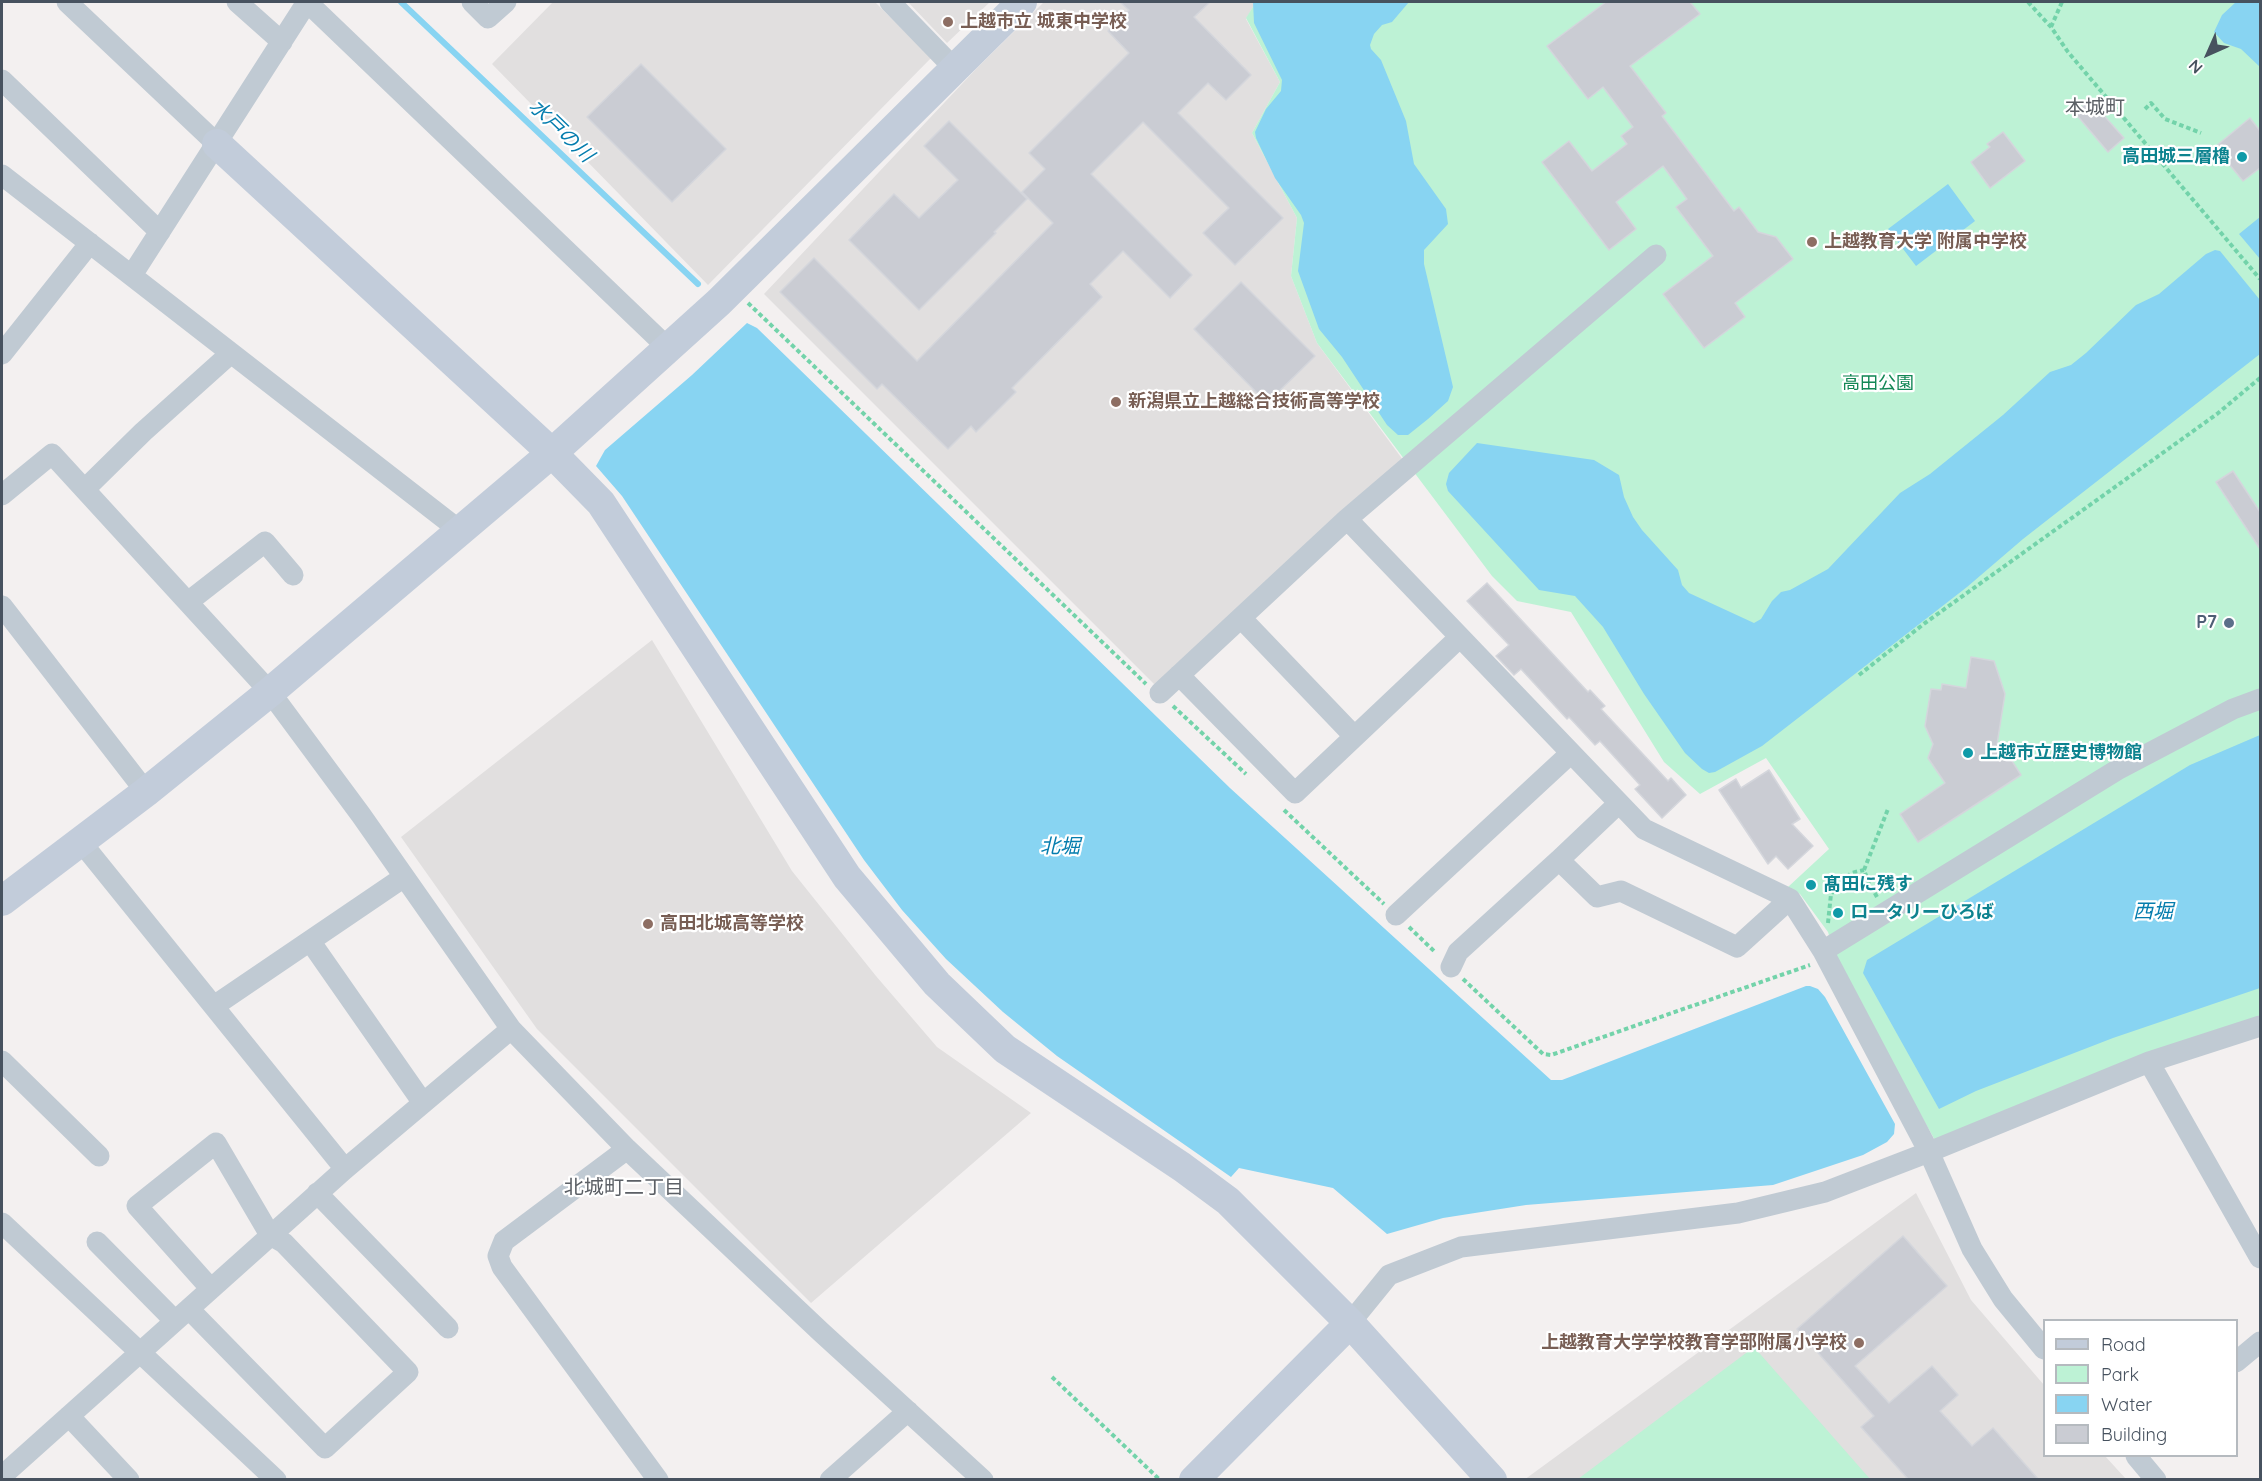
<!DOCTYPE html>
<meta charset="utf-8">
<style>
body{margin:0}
#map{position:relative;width:2262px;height:1481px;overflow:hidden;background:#f3f0f0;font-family:Quicksand,sans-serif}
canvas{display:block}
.frame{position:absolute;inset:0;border:3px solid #47525f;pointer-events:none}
.legend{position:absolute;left:2043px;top:1319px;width:195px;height:138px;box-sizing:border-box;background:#fff;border:2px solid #b5babf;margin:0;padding:8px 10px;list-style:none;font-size:18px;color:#47525f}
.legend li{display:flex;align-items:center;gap:12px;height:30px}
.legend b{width:30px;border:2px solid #b5babf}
.north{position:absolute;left:2178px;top:24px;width:60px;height:60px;-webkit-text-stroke:4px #fff;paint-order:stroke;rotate:225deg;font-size:16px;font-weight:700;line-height:24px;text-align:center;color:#47525f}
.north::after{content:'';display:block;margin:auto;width:21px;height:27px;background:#47525f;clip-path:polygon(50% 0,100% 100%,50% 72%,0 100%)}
</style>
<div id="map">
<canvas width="2262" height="1481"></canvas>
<div class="frame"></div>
<ul class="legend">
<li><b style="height:8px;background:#c2ccda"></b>Road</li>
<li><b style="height:16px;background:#bdf2d5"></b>Park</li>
<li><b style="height:16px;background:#88d4f2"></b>Water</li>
<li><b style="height:16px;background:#caccd3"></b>Building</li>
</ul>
<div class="north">N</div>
</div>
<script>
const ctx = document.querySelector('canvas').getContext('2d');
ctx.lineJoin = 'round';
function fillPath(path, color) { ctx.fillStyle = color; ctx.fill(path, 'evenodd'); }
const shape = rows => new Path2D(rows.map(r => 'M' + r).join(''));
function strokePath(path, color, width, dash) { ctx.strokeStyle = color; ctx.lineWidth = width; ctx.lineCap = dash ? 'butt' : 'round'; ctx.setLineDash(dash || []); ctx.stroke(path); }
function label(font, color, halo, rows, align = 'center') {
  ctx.font = font + ' Quicksand,"Noto Sans JP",sans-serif'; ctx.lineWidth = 4.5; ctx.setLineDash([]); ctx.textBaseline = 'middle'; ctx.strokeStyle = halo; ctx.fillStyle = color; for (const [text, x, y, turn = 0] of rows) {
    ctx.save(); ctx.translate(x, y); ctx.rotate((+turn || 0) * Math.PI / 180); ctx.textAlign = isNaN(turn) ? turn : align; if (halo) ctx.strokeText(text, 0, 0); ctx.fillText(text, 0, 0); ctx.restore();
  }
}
fillPath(shape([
 [553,2,875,2,931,58,708,285,492,64],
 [908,2,990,2,947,43],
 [1044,2,1256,2,1246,19,1280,82,1252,133,1297,218,1291,276,1317,343,1403,460,1158,688,764,294,977,68],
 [652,640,792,871,876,976,937,1047,1031,1113,811,1303,537,1029,401,837],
 [1916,1193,1971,1300,2044,1385,2044,1456,2105,1456,2126,1479,1524,1480]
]), '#e1dfdf');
fillPath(shape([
 [1256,2,2260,2,2260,1018,1936,1142,1839,970,1828,932,1800,894,1788,887,1829,849,1766,758,1700,794,1664,762,1571,612,1517,601,1492,576,1317,343,1291,276,1297,218,1252,133,1280,82,1246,18],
 [1754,1347,1870,1479,1578,1479]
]), '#bdf2d5');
fillPath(shape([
 [1253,2,1409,2,1392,22,1382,25,1374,34,1370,45,1371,49,1381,60,1406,121,1414,164,1446,209,1448,224,1424,250,1424,264,1453,387,1448,401,1428,419,1408,435,1398,435,1387,425,1342,357,1319,329,1298,271,1304,223,1301,215,1275,178,1256,138,1255,132,1266,109,1281,91,1282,80,1254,23],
 [2236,2,2260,2,2260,67,2241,49,2224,43,2214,32,2222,15],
 [1948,184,1975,221,1916,266,1888,229],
 [2260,217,2260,259,2239,234],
 [2215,250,2220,251,2260,300,2260,354,2023,539,1967,587,1762,746,1715,772,1709,773,1702,769,1685,753,1644,694,1603,627,1575,596,1539,590,1448,491,1446,484,1449,473,1477,443,1594,460,1619,475,1624,497,1633,517,1642,530,1678,570,1682,585,1689,593,1754,623,1761,619,1772,601,1781,592,1790,590,1828,569,1900,493,1930,474,2003,415,2050,372,2071,365,2086,353,2136,305,2159,294,2206,254],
 [747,323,757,328,1230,788,1551,1080,1562,1080,1806,986,1810,986,1818,989,1825,997,1895,1124,1894,1134,1887,1142,1863,1155,1773,1185,1526,1205,1443,1218,1387,1234,1333,1188,1239,1168,1231,1177,1057,1056,1003,1012,946,959,902,910,864,860,622,496,596,466,605,450,692,375],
 [2260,735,2260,988,2113,1038,1976,1091,1939,1109,1863,973,1867,960,2190,765]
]), '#88d4f2');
strokePath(shape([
 [401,2,698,284]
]), '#88d4f2', 6);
const building = shape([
 [1120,2,1210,2,1194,17,1251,75,1226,100,1208,83,1178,113,1283,218,1235,265,1203,233,1229,208,1143,122,1091,174,1192,275,1170,298,1123,251,1090,284,1102,297,1012,388,1016,392,976,432,971,426,948,449,882,384,877,389,780,292,814,258,917,361,1053,223,1022,192,1045,169,1029,153,1129,53,1108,31,1129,10,1120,2],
 [1606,2,1690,2,1700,14,1630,66,1666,113,1662,116,1734,211,1739,207,1758,232,1776,237,1793,259,1735,303,1745,317,1704,348,1663,294,1713,256,1676,207,1687,199,1663,166,1616,202,1636,229,1609,250,1542,162,1569,141,1592,171,1627,144,1621,136,1633,127,1603,87,1588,99,1547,46,1606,2],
 [641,64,726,149,672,202,587,117,641,64],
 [2090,100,2124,138,2108,152,2075,113,2090,100],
 [2250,118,2260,131,2260,168,2243,181,2215,147,2250,118],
 [949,121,1027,199,994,232,996,233,919,310,849,240,894,194,919,218,958,180,924,146,949,121],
 [2003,132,2025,161,1990,188,1971,162,1990,147,1987,144,2003,132],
 [1241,282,1315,356,1267,403,1194,329,1241,282],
 [2233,471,2260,512,2260,549,2216,482,2233,471],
 [1487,583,1588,692,1590,690,1605,706,1601,709,1668,781,1671,778,1686,795,1662,818,1635,789,1640,785,1600,741,1595,745,1569,717,1567,719,1521,669,1514,675,1496,656,1509,645,1467,601,1487,583],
 [1971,657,1994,661,2005,694,1997,744,2003,747,2021,775,1918,842,1900,814,1945,783,1928,758,1933,744,1925,726,1931,689,1941,690,1942,684,1966,688,1971,657],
 [1769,770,1800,819,1792,824,1813,846,1788,869,1776,856,1768,864,1719,790,1736,779,1741,788,1769,770],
 [1903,1236,1947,1286,1855,1366,1889,1403,1932,1366,1958,1395,1940,1411,1972,1446,1993,1428,2038,1479,1908,1479,1861,1427,1874,1416,1797,1329,1903,1236]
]);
fillPath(building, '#caccd3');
strokePath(building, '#d4d6dc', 1.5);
strokePath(shape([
 [2028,2,2051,27,2068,52,2260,279],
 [2051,27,2062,2],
 [2145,109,2151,103,2165,119,2201,133],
 [748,303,1146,684],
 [1859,675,1925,623,2217,414,2260,378],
 [1173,706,1246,774],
 [1284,810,1384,904],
 [1877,897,1869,883,1864,870,1888,809],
 [1828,923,1831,894,1851,873,1864,870],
 [1409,927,1436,953],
 [1463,979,1543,1054,1551,1055,1810,965],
 [1052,1377,1160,1480]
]), '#73d3aa', 4, [4.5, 3]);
strokePath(shape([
 [67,2,217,144],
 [237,2,282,42],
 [307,2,668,348],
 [472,2,488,18,506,2],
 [890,2,955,69],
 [2,80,160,232],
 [2,175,459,530],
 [132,275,307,2],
 [2,354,90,243],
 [85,489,143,432,230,354],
 [2,495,52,454,270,692,361,815,511,1029,627,1149,821,1332,983,1480],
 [1347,519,1644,829,1790,899,1823,951,1929,1152,1972,1249,2003,1299,2044,1349],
 [188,602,265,542,293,575],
 [2,606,146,792],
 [1241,618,1354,736],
 [1179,675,1295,793,1460,637],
 [1160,693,1347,519,1656,255],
 [1619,803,1559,860,1597,897,1621,891,1737,947,1790,899],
 [81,842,345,1169],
 [1396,915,1571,753],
 [310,941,423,1103],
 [1823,951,2117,770,2233,709,2260,699],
 [1451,967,1458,952,1559,860],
 [214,1006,404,877],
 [2,1061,99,1156],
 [2149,1062,2260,1258],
 [627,1149,504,1241,498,1256,502,1267,658,1480],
 [317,1193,448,1328],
 [2,1223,276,1480],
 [97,1242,175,1321],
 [189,1309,325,1448,408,1372,284,1243,270,1235,216,1143,137,1206,211,1289],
 [1350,1323,1389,1275,1461,1247,1738,1213,1825,1192,1929,1152,2149,1062,2260,1026],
 [2236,1362,2260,1342],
 [69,1416,129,1480],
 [2136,1456,2156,1480],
 [2,1476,345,1169,511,1029],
 [830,1480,908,1411]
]), '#c0cad3', 21);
strokePath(shape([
 [217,144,552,453,601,503,847,877,937,984,1005,1049,1182,1167,1228,1201,1350,1323,1492,1480],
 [2,901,146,792,270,692,552,453,719,302,1022,2],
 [1194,1480,1350,1323]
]), '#c2ccda', 30);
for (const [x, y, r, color] of [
 [948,22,6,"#8d6e63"],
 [2242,157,6,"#0f9aa8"],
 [1812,242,6,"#8d6e63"],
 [1116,402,6,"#8d6e63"],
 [2229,623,6,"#5c6f8a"],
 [1968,753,6,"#0f9aa8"],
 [1811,885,6,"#0f9aa8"],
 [1838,913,6,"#0f9aa8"],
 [648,924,6,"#8d6e63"],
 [1859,1343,6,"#8d6e63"]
]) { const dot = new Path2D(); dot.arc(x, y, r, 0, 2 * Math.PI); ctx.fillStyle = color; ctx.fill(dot); strokePath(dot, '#fff', 2); }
label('bold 18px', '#785e54', '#fff', [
 ["上越市立 城東中学校",960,22],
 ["上越教育大学 附属中学校",1824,242],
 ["新潟県立上越総合技術高等学校",1128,402],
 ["高田北城高等学校",660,924],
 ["上越教育大学学校教育学部附属小学校",1847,1343,"right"]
], 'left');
label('bold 18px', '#0d838f', '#fff', [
 ["高田城三層櫓",2230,157,"right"],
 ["上越市立歴史博物館",1980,753],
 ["髙田に残す",1823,885],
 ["ロータリーひろば",1850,913]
], 'left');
label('18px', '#128755', '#fff', [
 ["高田公園",1878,384]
]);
label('bold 18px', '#4e5e75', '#fff', [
 ["P7",2217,623]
], 'right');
label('20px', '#5c6066', '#fff', [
 ["本城町",2095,108],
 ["北城町二丁目",624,1188]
]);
label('italic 20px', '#057dae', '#fff', [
 ["水戸の川",561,131,44],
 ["北堀",1060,847],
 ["西堀",2153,912]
]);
</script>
